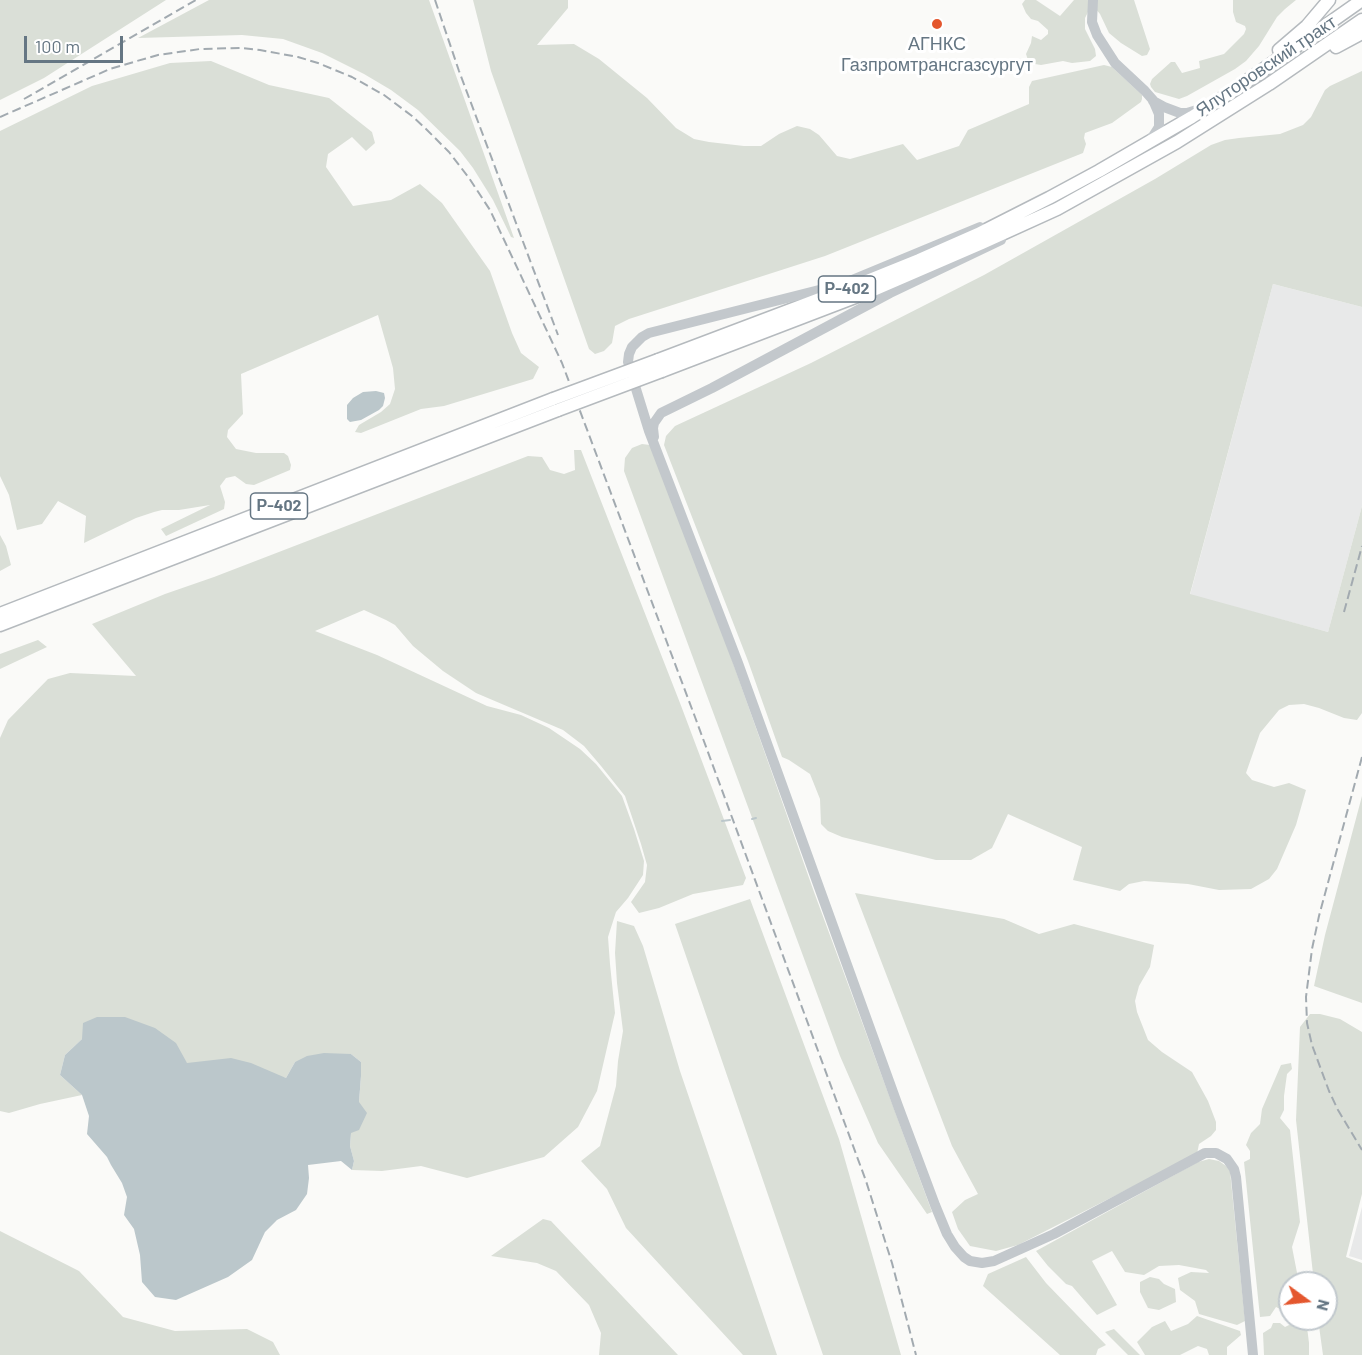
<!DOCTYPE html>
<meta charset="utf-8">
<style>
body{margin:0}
#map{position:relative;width:1362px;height:1355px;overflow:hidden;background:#fafaf8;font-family:Barlow,sans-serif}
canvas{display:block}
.north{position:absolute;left:1278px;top:1271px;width:60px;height:60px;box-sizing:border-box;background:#fff;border:2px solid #c1c8cd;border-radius:50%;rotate:105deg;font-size:16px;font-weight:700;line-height:24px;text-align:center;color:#657683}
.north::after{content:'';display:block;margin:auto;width:21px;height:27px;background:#e4572e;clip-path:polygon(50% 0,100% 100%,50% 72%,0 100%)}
.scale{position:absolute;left:24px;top:36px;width:99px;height:27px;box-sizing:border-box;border:3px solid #657683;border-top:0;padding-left:8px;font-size:18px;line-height:21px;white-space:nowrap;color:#657683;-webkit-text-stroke:4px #fff;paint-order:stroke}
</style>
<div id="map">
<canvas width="1362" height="1355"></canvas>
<div class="north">N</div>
<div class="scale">100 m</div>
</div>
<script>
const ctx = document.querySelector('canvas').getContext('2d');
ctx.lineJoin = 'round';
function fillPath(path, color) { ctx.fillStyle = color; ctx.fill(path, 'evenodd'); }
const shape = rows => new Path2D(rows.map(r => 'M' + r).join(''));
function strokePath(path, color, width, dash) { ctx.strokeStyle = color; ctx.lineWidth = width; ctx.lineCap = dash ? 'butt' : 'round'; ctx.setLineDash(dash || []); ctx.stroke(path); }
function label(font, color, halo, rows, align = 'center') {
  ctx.font = font + ' Barlow,sans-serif'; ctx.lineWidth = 6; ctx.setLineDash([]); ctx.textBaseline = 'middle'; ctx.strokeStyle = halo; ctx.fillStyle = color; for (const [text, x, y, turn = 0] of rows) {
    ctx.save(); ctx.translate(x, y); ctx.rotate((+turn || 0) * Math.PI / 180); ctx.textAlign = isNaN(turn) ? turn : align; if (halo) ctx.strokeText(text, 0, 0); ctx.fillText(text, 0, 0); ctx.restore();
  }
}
fillPath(shape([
 [1273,284,1362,307,1362,506,1328,632,1190,595],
 [1362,1207,1362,1260,1349,1256]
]), '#e8e9e9');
fillPath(shape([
 [0,0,166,0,44,78,0,100],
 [209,0,429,0,514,238,511,237,493,200,473,168,460,151,418,110,391,90,364,74,322,53,283,39,242,35,138,38],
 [473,0,568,0,568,8,537,45,574,44,599,59,647,98,676,128,694,139,709,142,744,146,761,146,779,134,797,126,810,129,819,135,837,156,850,159,903,144,917,160,959,146,968,130,1029,104,1029,87,1032,81,1104,65,1112,67,1142,95,1142,99,1141,102,1112,123,1085,133,1084,138,1086,144,1083,153,825,256,629,319,615,326,612,343,604,351,595,354,589,349,491,71],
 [1025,0,1036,0,1060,16,1074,0,1134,0,1150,49,1147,55,1142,56,1121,43,1109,33,1100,14,1094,7,1091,6,1085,18,1085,29,1095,49,1096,56,1090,61,1072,63,1063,61,1041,65,1029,63,1026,54,1031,43,1032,36,1041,40,1048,34,1048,30,1038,21,1031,19,1026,13,1022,4],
 [1233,0,1296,0,1285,9,1277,17,1259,46,1246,61,1235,69,1187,96,1179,99,1155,92,1151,87,1150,84,1152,79,1171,62,1175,62,1182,73,1200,68,1199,61,1224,54,1244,34,1246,29,1245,26,1236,22,1233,12],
 [211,61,269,85,329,98,372,132,375,143,366,151,352,137,328,154,326,167,353,206,391,200,420,184,442,203,490,271,512,333,521,353,539,367,533,379,444,406,421,409,361,433,355,432,359,425,381,412,390,404,395,389,393,368,378,315,241,374,243,414,228,430,227,437,236,449,256,453,284,453,288,456,291,465,290,470,254,485,246,484,235,476,226,478,220,486,225,502,224,509,166,536,161,529,210,505,179,510,162,510,154,512,136,518,84,543,86,516,58,501,42,524,17,530,9,495,0,476,0,131,92,86,170,63],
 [1362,71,1362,307,1273,284,1190,594,1328,632,1362,506,1362,713,1357,720,1344,718,1319,708,1304,704,1289,705,1279,710,1260,733,1246,773,1252,780,1274,787,1289,783,1306,790,1296,825,1277,869,1269,879,1251,889,1219,890,1188,884,1144,881,1129,884,1120,891,1073,880,1082,847,1008,814,992,848,971,860,936,860,842,837,828,831,821,824,820,799,810,774,789,760,782,757,748,661,664,445,666,436,675,426,811,363,984,275,1155,179,1211,145,1225,140,1239,138,1280,134,1303,125,1311,117,1325,90,1330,86],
 [642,444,650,445,703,578,814,892,932,1212,927,1214,878,1143,840,1056,624,471,625,458,632,448],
 [574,450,581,450,680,703,746,878,743,885,693,894,659,908,639,913,631,902,645,882,647,865,641,844,625,796,601,766,584,746,563,730,476,693,443,671,413,646,395,625,386,620,364,610,315,631,377,655,487,706,521,715,549,728,580,749,596,764,622,796,634,829,644,861,643,875,628,898,616,912,608,937,610,964,615,1013,597,1091,578,1127,544,1157,467,1178,421,1166,382,1171,352,1170,354,1161,350,1146,351,1132,359,1102,361,1076,361,1062,351,1054,338,1055,295,1062,286,1078,187,1063,82,1039,65,1055,60,1075,82,1095,40,1104,9,1113,0,1111,0,738,8,720,48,679,70,673,136,676,92,624,165,594,214,577,528,456,542,457,550,470,564,474,575,470],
 [0,535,6,546,11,565,0,571],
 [38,640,47,647,0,669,0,654],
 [1362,796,1362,1003,1314,986,1325,935],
 [855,893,1004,919,1039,934,1074,924,1154,945,1150,967,1139,986,1135,1001,1137,1012,1148,1040,1162,1052,1192,1072,1208,1101,1216,1122,1216,1130,1211,1136,1199,1144,1197,1154,1018,1245,996,1251,970,1246,958,1229,952,1212,965,1200,978,1194,952,1146],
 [750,899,839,1139,901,1355,823,1355,675,924],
 [617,921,634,926,643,946,680,1071,777,1355,743,1355,626,1228,607,1189,581,1161,600,1146,616,1086,618,1061,623,1031,617,983,615,953],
 [1310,1014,1320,1014,1340,1019,1362,1032,1362,1194,1346,1257,1362,1263,1362,1355,1323,1355,1318,1319,1326,1319,1326,1283,1314,1283,1296,1120,1300,1027],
 [1291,1063,1292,1069,1287,1074,1284,1096,1284,1110,1280,1118,1290,1130,1300,1222,1292,1247,1299,1283,1290,1283,1290,1319,1306,1319,1309,1343,1309,1355,1264,1355,1263,1333,1271,1328,1273,1323,1280,1323,1285,1327,1291,1324,1282,1310,1276,1307,1270,1316,1260,1317,1244,1162,1250,1159,1250,1151,1246,1145,1251,1133,1260,1124,1262,1109,1281,1065],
 [1209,1159,1219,1161,1226,1166,1230,1171,1245,1321,1237,1325,1199,1314,1195,1301,1180,1290,1178,1278,1191,1272,1209,1273,1206,1270,1179,1265,1159,1266,1144,1275,1125,1272,1112,1251,1092,1261,1117,1305,1097,1315,1072,1286,1066,1284,1048,1266,1036,1251,1198,1162],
 [543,1219,551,1221,678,1355,599,1355,601,1333,589,1305,556,1271,537,1263,491,1256],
 [0,1231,79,1271,123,1317,175,1331,247,1329,273,1342,280,1355,0,1355],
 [1026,1257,1046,1283,1106,1345,1098,1349,1096,1355,1060,1355,983,1286,988,1274],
 [1150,1277,1159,1279,1164,1284,1175,1289,1176,1302,1159,1310,1148,1308,1140,1292,1140,1282],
 [1197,1316,1240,1331,1241,1335,1227,1347,1227,1355,1209,1355,1207,1349,1198,1346,1180,1355,1145,1355,1137,1342,1152,1327,1165,1321,1171,1331,1188,1324],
 [1114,1329,1140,1355,1128,1355,1105,1332]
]), '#dadfd7');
fillPath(shape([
 [376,391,384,393,385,398,383,406,379,410,361,420,350,422,347,419,347,405,353,398,363,392],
 [97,1017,125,1017,155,1028,176,1043,187,1063,231,1058,251,1063,286,1078,295,1062,307,1056,324,1053,351,1054,361,1062,361,1076,359,1102,367,1113,359,1130,351,1133,350,1146,354,1161,352,1170,341,1161,308,1165,309,1178,307,1194,296,1210,277,1220,265,1232,252,1260,228,1277,176,1300,155,1297,142,1282,140,1255,134,1229,124,1215,127,1197,122,1183,111,1165,107,1157,87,1134,89,1116,82,1095,60,1075,65,1055,82,1039,83,1023]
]), '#bbc7cb');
strokePath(shape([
 [752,819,756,818],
 [722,821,730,820]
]), '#bbc7cb', 2);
const major = shape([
 [1336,47,1362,33],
 [1279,50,1307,26,1329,0],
 [658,360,867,281,919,260,978,234,1049,198,1099,171,1192,117,1230,93,1362,0],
 [662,371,871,291,982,243,1057,209,1177,142,1269,84,1362,20],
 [0,614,553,399],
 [0,625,558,410]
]);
strokePath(major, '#b5babe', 15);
strokePath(shape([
 [1093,0,1092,22,1097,35,1115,63,1145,91,1153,100,1159,114,1159,127,1150,141],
 [1153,101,1164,107,1180,113,1187,113,1200,109],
 [980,227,852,280,823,289,649,333,642,337,632,347,629,354,628,362,632,376,649,431,738,663,898,1106,935,1205,947,1234,955,1247,964,1257,970,1261,982,1263,994,1261,1054,1234,1205,1153,1216,1153,1227,1159,1234,1169,1236,1177,1253,1355],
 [654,437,653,428,654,423,661,413,712,388,890,293,1001,240]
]), '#c3c8cc', 10);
strokePath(major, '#fff', 12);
strokePath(shape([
 [435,0,459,71,558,335],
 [24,99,196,0],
 [0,117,110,69,137,61,158,55,200,49,241,48,260,50,298,57,318,63,352,77,384,95,412,116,426,129,449,152,469,178,490,210,562,363,695,717,866,1181,892,1263,916,1355],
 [1344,612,1362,546],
 [1362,757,1319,916,1312,949,1306,997,1307,1023,1312,1045,1329,1091,1338,1110,1362,1150]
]), '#a2aab0', 2, [9, 4.5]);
const majorBridge = shape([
 [553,399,658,360],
 [558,410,662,371]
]);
strokePath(majorBridge, '#b5babe', 15, []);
strokePath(majorBridge, '#fff', 12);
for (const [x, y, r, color] of [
 [937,24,6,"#e4572e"]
]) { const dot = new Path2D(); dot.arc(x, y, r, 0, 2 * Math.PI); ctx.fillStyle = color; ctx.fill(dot); strokePath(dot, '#fff', 2); }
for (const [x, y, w] of [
 [847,289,57],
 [279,506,57]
]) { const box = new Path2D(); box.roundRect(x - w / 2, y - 13, w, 26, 4.5); ctx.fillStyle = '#fff'; ctx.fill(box); strokePath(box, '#657683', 1.5); }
label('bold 16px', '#657683', null, [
 ["Р-402",847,289],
 ["Р-402",279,506]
]);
label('18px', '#657683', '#fff', [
 ["АГНКС",937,44],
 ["Газпромтрансгазсургут",937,65]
]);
label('18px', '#657683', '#fff', [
 ["Ялуторовский тракт",1266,66,-34]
]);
</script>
